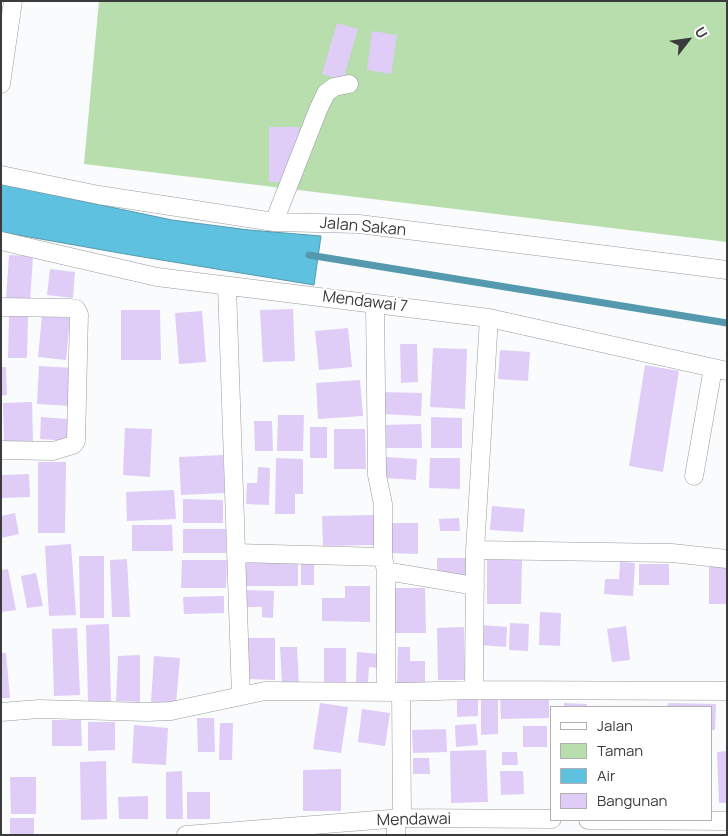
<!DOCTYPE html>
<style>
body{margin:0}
#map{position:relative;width:728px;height:836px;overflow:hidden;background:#f9fbfc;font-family:Manrope,sans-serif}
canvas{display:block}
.frame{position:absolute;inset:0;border:2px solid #3b3b3c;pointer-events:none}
.legend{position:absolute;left:550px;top:706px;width:162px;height:115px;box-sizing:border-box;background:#fff;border:1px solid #b1b1b1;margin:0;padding:6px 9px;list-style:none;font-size:15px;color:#3b3b3c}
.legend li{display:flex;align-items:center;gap:10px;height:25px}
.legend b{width:25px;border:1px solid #b1b1b1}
.north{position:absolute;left:663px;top:15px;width:50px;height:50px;-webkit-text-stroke:4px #fff;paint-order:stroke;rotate:60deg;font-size:14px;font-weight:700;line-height:20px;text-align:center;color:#3b3b3c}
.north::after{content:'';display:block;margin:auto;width:18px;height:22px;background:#3b3b3c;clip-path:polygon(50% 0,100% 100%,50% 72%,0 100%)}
</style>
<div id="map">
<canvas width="728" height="836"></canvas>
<div class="frame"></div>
<ul class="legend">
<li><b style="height:6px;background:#fff"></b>Jalan</li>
<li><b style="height:14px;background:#b8dead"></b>Taman</li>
<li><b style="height:14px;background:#5ec1df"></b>Air</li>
<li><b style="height:14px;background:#dfcdf8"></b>Bangunan</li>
</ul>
<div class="north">U</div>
</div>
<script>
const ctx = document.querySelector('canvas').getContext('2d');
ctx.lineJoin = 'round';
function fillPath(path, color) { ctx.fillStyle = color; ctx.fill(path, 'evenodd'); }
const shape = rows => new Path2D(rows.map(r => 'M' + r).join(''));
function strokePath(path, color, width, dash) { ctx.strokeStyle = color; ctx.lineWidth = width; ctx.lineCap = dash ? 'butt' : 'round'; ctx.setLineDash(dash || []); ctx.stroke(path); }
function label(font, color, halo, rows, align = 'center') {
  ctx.font = font + ' Manrope,sans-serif'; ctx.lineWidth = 4; ctx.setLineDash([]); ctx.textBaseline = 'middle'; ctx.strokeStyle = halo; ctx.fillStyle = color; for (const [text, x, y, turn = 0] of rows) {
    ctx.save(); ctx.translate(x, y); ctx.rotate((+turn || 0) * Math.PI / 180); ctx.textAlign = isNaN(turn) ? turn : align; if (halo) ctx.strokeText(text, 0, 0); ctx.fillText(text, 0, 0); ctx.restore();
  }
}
fillPath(shape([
 [99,1,727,1,727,242,84,164]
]), '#b8dead');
const water = shape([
 [1,184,172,220,249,230,321,236,314,285,131,255,1,232,1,184]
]);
fillPath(water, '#5ec1df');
strokePath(water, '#5499ae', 1);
strokePath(shape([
 [309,255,727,323]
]), '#5499ae', 7);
fillPath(shape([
 [337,23,358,29,343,80,322,74],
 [372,31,397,35,391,74,367,70],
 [269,127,299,127,299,182,269,182],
 [9,255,33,256,30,302,6,300],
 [50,269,75,272,73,298,47,295],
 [293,309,295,361,263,362,260,310],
 [121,310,160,310,161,360,121,360],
 [202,311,206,362,179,364,175,313],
 [9,315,28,316,27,358,8,358],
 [42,316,70,318,66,360,38,357],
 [348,328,352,367,319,370,315,331],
 [400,344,417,344,418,382,401,383],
 [433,348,467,349,465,409,430,407],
 [500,350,530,352,528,381,498,379],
 [645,365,679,371,663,472,629,466],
 [39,366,73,368,70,406,37,404],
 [1,367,6,367,7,395,1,396],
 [360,380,363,416,318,419,316,383],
 [382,392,422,393,421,416,381,414],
 [32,402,33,443,4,444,3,403],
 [278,415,304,415,303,451,277,451],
 [41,417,68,419,67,441,40,439],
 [431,417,462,418,462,448,431,448],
 [254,421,272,421,273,451,255,451],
 [421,424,422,448,383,448,382,425],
 [310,427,327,427,327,458,310,458],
 [125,428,152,429,150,477,123,475],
 [334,429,365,429,366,469,334,469],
 [223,455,225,493,181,495,179,457],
 [386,457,417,459,416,480,385,478],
 [276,458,303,459,303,494,295,494,295,514,275,514],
 [430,458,460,458,460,489,429,488],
 [38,462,66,462,65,533,38,533],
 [258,467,270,468,269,505,246,504,247,483,257,483],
 [29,474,30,497,1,498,1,475],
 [174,490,176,519,127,521,126,492],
 [183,499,223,500,223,523,183,523],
 [492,506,525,509,523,532,490,530],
 [15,513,19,534,1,538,1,516],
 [375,515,375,545,323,546,322,516],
 [459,518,460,531,440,531,439,519],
 [390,523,418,523,418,554,389,553],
 [132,525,172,525,173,551,132,551],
 [183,529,226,529,226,553,183,553],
 [71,544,76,615,49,616,45,546],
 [79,556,104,556,104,618,80,618],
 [437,558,467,558,467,577,437,577],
 [127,559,130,617,112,617,110,560],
 [487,559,522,559,521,604,487,604],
 [182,560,227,560,226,588,181,588],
 [245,562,298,562,298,586,245,586],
 [620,562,635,563,633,596,604,594,605,579,619,579],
 [314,563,314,585,301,585,301,564],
 [639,564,669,564,669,585,639,585],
 [709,567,727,567,727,604,709,604],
 [8,569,16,610,1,612,1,570],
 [36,573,43,606,27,608,21,576],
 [345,586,370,586,370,622,322,621,322,598,345,598],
 [394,588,425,588,426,633,395,633],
 [247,590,274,591,273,618,262,617,262,607,247,607],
 [224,596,224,613,184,614,183,597],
 [540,612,561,613,560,646,539,645],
 [510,623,529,624,528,651,509,650],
 [109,624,111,701,88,701,86,625],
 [481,625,507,627,506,647,480,645],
 [626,626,630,660,612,662,607,629],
 [464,627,465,680,438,680,437,628],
 [77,628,80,695,54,696,52,629],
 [247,638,275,638,275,680,248,679],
 [280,647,297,647,299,685,282,685],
 [398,647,410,647,410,661,425,661,425,686,397,685],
 [324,648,346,648,346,684,324,684],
 [357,652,379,654,378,668,369,667,368,684,356,683],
 [1,653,6,653,10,698,1,698],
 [140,655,140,702,116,701,118,656],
 [154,656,180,658,176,704,151,702],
 [481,695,498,695,498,734,481,735],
 [478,696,478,716,457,717,457,697],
 [549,696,549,718,501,719,500,697],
 [320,703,348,707,341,753,313,749],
 [564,703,587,704,587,707,564,707],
 [668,703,716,704,715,730,712,730,712,707,667,707],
 [362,709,390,713,385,746,358,742],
 [197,718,214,718,215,752,198,752],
 [52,720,81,720,82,746,52,746],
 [88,722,115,722,115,750,88,751],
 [220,723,233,723,232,760,219,760],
 [476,724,478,745,456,747,455,725],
 [134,725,168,728,166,765,132,763],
 [523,726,547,726,547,747,523,747],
 [446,729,447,752,413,753,412,730],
 [486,750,488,802,451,803,450,751],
 [727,751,727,803,719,803,717,752],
 [502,752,517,752,518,765,502,765],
 [413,758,429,758,430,774,413,774],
 [106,761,107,819,81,820,80,762],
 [341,769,341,811,303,811,303,770],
 [182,771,183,819,166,819,166,772],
 [500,771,523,771,524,794,501,795],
 [10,777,36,777,36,814,11,814],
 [187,792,210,792,210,819,187,819],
 [148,796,148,819,119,819,118,797],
 [10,818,34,818,34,835,10,834]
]), '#dfcdf8');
const street = shape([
 [1,84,13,1],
 [1,175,99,195,274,222,359,224,727,270],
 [274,222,318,110,326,93,334,87,349,84],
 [1,241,157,277,489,318,727,371],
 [227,286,241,696],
 [375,304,377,475,383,504,383,557,386,571,386,691],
 [1,307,70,308,76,309,79,314,76,441,73,445,53,451,1,450],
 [694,476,713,368],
 [475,550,672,553,727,559],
 [236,553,383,557],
 [386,571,475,586],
 [474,690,475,550,489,318],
 [401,692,402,818],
 [1,712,39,709,147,712,171,711,265,691,401,692,474,690,727,691],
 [588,820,727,821],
 [186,835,402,818,552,819],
 [396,835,396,819]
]);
strokePath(street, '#9a9b9d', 19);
strokePath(street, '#fff', 18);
label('16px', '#3b3b3c', '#fff', [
 ["Jalan Sakan",363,227,5],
 ["Mendawai 7",365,302,7],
 ["Mendawai",414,820,-1]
]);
</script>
